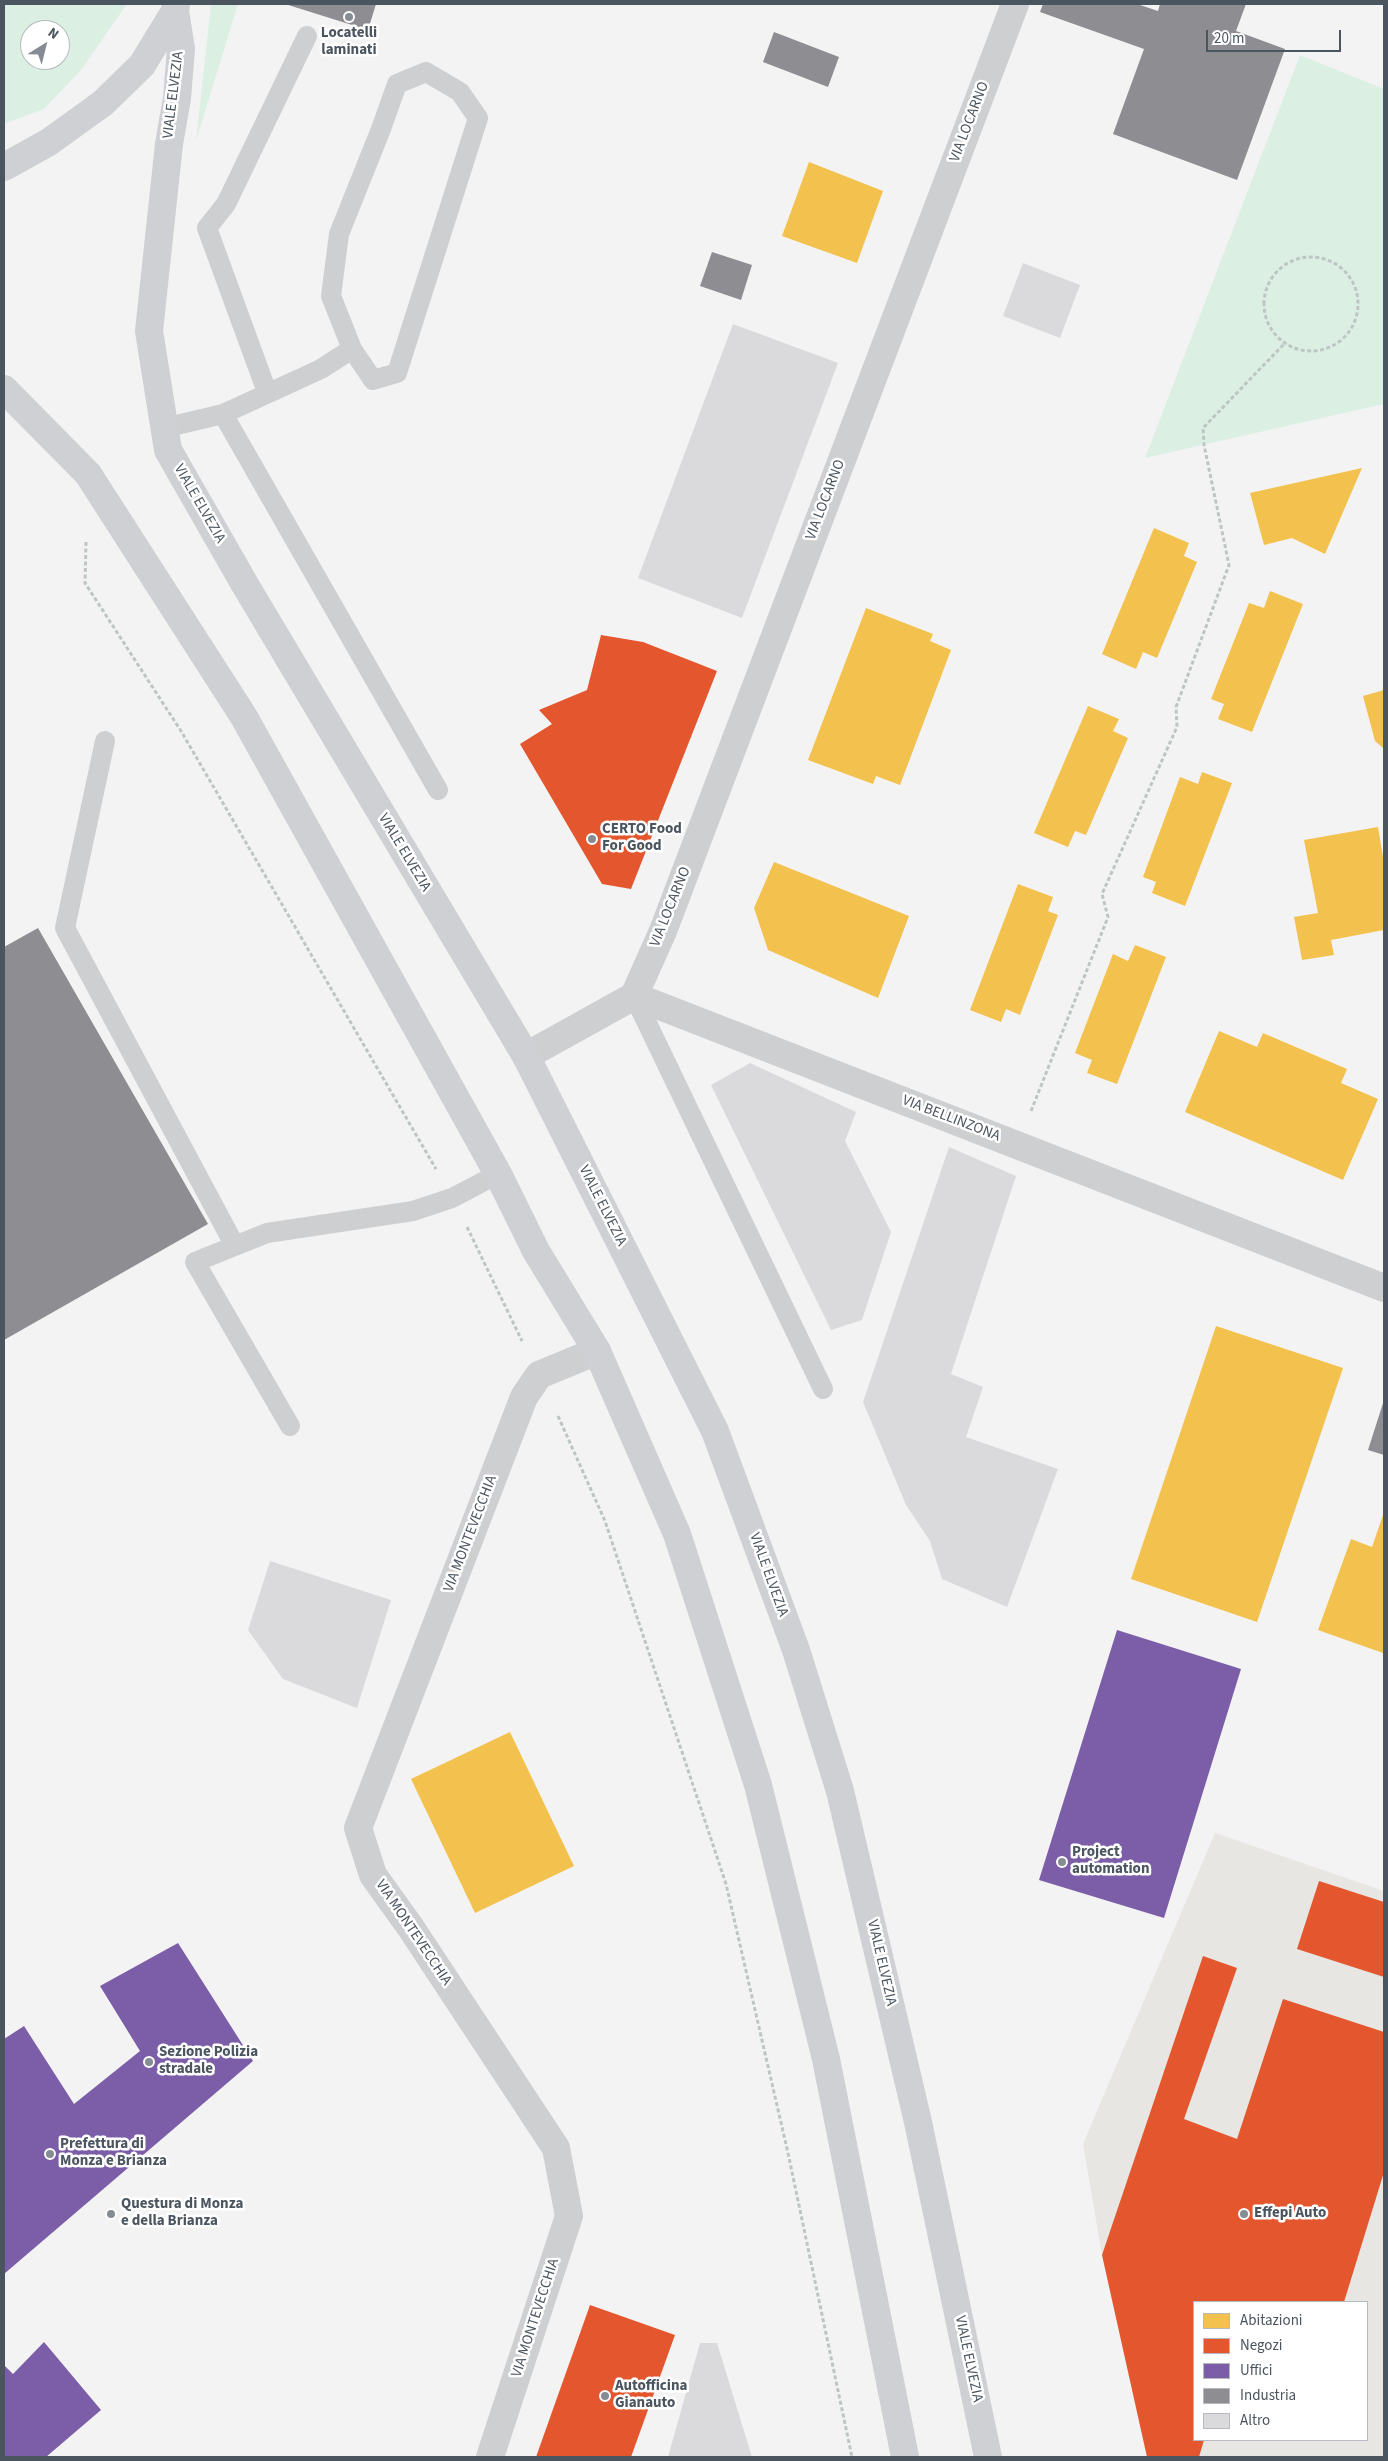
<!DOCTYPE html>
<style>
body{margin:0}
#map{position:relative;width:1388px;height:2461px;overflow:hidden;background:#f4f3f3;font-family:"Source Sans 3",sans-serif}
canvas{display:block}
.frame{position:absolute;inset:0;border:5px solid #4b555f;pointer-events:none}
.legend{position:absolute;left:1193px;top:2301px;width:175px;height:140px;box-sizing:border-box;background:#fff;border:1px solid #b7bbbf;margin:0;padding:6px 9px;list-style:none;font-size:15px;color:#4b555f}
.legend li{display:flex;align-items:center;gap:10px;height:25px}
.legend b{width:25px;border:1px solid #b7bbbf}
.north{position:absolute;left:20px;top:20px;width:50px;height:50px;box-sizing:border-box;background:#fff;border:1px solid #b7bbbf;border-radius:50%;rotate:36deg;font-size:14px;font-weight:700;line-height:20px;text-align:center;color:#4b555f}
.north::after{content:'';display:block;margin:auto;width:18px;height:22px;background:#868c93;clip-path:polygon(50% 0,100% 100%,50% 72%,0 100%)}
.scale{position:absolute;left:1206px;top:30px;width:135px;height:22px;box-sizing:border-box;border:2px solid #4b555f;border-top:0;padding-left:6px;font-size:15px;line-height:18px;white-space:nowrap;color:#4b555f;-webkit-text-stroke:4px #fff;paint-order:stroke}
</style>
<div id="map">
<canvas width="1388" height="2461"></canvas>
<div class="frame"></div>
<ul class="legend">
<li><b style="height:14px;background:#f2c14e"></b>Abitazioni</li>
<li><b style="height:14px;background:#e4572e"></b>Negozi</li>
<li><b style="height:14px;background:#7b5ea7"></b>Uffici</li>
<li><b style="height:14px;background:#8d8d92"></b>Industria</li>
<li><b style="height:14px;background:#dadadc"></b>Altro</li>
</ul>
<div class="north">N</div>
<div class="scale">20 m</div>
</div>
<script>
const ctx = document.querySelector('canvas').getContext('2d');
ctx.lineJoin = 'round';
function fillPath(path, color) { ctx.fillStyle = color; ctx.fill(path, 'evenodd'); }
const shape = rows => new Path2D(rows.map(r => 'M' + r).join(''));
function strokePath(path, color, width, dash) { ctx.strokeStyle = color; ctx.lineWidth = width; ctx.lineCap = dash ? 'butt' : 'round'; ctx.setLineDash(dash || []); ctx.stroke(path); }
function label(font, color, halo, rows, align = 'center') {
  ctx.font = font + ' "Source Sans 3",sans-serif'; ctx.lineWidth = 5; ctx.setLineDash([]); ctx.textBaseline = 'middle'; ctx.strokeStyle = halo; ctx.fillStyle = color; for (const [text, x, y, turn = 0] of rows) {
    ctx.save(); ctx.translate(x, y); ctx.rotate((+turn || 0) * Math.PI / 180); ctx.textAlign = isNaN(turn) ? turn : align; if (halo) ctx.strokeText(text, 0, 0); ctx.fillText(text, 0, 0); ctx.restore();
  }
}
fillPath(shape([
 [1215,1833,1384,1891,1384,2457,1147,2457,1102,2255,1083,2144],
 [1194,2302,1367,2302,1367,2440,1194,2440]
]), '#e7e6e2');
fillPath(shape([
 [4,4,127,4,81,70,44,109,4,124],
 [30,30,60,30,60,60,30,60],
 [211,4,238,4,196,141],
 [1300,55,1384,89,1384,404,1145,458]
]), '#dbf0e3');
fillPath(shape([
 [809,162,883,191,857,263,782,236],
 [1362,468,1325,554,1292,538,1264,545,1250,493],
 [1154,528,1189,543,1184,556,1197,562,1157,658,1143,652,1136,669,1102,654],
 [1270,591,1303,604,1252,732,1218,719,1224,704,1211,699,1249,603,1264,608],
 [866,608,933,634,930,641,951,650,900,785,876,776,873,784,808,760],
 [1384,690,1384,749,1375,741,1363,696],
 [1088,706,1119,719,1113,731,1128,738,1086,835,1075,831,1068,847,1034,833],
 [1202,772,1232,783,1185,906,1152,893,1156,882,1143,877,1180,777,1198,784],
 [1378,827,1384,863,1384,930,1331,940,1334,955,1302,960,1294,917,1318,913,1304,840],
 [774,862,909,916,878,998,768,950,754,908],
 [1018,884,1053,897,1048,911,1058,915,1020,1015,1006,1009,1001,1022,970,1010],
 [1135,945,1166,957,1117,1084,1087,1073,1092,1060,1075,1053,1113,954,1128,961],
 [1219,1031,1257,1047,1263,1033,1347,1069,1341,1083,1378,1099,1343,1180,1185,1112],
 [1216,1326,1343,1368,1257,1622,1131,1579],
 [1384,1512,1384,1649,1383,1653,1318,1630,1351,1539,1372,1547],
 [510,1732,574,1866,475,1913,411,1779]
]), '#f2c14e');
fillPath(shape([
 [601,635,643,642,717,671,631,889,602,884,520,744,552,724,539,710,587,690],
 [1319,1881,1384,1902,1384,1977,1297,1949],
 [1203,1956,1237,1968,1184,2119,1237,2139,1283,1999,1384,2032,1384,2172,1344,2302,1194,2302,1194,2440,1204,2440,1199,2457,1147,2457,1102,2255],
 [590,2305,675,2335,631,2457,536,2457]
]), '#e4572e');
fillPath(shape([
 [1117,1630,1241,1669,1164,1918,1039,1880],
 [178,1943,253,2061,4,2274,4,2039,24,2026,74,2104,140,2051,100,1986],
 [44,2342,101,2410,46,2457,4,2457,4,2365,13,2374]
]), '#7b5ea7');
fillPath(shape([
 [285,4,376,4,368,30],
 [1043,4,1137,4,1158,11,1160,4,1246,4,1236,31,1285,49,1237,180,1113,134,1144,49,1040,12],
 [774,32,839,57,828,87,763,62],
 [712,252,752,265,741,300,700,286],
 [38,928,208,1224,4,1340,4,947],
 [1384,1400,1384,1455,1368,1450]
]), '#8d8d92');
fillPath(shape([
 [1023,263,1080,285,1060,338,1003,316],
 [733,324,838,363,742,618,638,578],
 [750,1063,856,1112,845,1141,891,1232,862,1320,831,1330,711,1085],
 [949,1147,1016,1176,951,1374,983,1387,966,1437,1058,1469,1007,1607,942,1579,930,1541,906,1505,863,1402],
 [270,1561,391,1600,357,1708,283,1679,248,1630],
 [700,2343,717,2343,752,2457,668,2457]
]), '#dadadc');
strokePath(shape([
 '1264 304a47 47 0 1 1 94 0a47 47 0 1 1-94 0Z',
 [86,542,85,583,181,731,436,1169],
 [1031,1111,1108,917,1102,894,1177,727,1176,707,1229,565,1204,445,1203,428,1284,344],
 [467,1227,522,1341],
 [558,1416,605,1521,726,1884,788,2153,852,2457]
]), '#bdc6c3', 3, [4, 2.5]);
strokePath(shape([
 [426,72,460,92,478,118,397,373,373,380,352,349,331,296,339,234,381,129,397,84,426,72],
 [267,392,207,228,226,204,307,36],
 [223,414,438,790],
 [164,428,223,414,321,369,352,349],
 [105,741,65,928,235,1246],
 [634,996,823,1389],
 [290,1426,195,1262,267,1233,413,1211,452,1198,498,1174]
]), '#cecfd1', 20);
strokePath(shape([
 [634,996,663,931,1015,4],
 [526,1056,634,996,1384,1288],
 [490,2457,569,2216,556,2148,411,1928,373,1875,358,1828,524,1397,539,1375,597,1351]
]), '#cecfd1', 28);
strokePath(shape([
 [176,4,175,11,181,49,177,98,169,144,149,331,168,450,244,583,526,1056,715,1431,796,1650,840,1791,918,2122,988,2457],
 [4,167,49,142,103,103,142,65,175,11],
 [4,389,88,474,244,717,498,1174,536,1251,597,1351,677,1534,758,1785,826,2059,905,2457]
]), '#ced0d3', 28);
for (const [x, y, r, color] of [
 [349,17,5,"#868c93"],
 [592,839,5,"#868c93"],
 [1062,1862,5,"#868c93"],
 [149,2062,5,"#868c93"],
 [50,2154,5,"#868c93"],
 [111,2214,5,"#868c93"],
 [1244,2214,5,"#868c93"],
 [605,2396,5,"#868c93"]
]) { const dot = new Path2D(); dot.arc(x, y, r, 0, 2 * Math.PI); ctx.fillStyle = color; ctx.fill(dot); strokePath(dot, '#fff', 2); }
label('bold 15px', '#4b555f', '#fff', [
 ["Locatelli",349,34,"center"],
 ["laminati",349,51,"center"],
 ["CERTO Food",602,830],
 ["For Good",602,847],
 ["Project",1072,1853],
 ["automation",1072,1870],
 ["Sezione Polizia",159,2053],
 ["stradale",159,2070],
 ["Prefettura di",60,2145],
 ["Monza e Brianza",60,2162],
 ["Questura di Monza",121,2205],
 ["e della Brianza",121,2222],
 ["Effepi Auto",1254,2214],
 ["Autofficina",615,2387],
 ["Gianauto",615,2404]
], 'left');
label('15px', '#4b555f', '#fff', [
 ["VIALE ELVEZIA",174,95,-83],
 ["VIA LOCARNO",970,122,-69],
 ["VIA LOCARNO",826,500,-69],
 ["VIALE ELVEZIA",199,504,60],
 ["VIALE ELVEZIA",404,853,59],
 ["VIA LOCARNO",671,907,-68],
 ["VIA BELLINZONA",951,1119,21],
 ["VIALE ELVEZIA",602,1206,63],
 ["VIA MONTEVECCHIA",471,1534,-69],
 ["VIALE ELVEZIA",768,1575,70],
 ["VIA MONTEVECCHIA",413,1933,56],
 ["VIALE ELVEZIA",881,1963,77],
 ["VIA MONTEVECCHIA",536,2318,-72],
 ["VIALE ELVEZIA",968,2359,78]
]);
</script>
